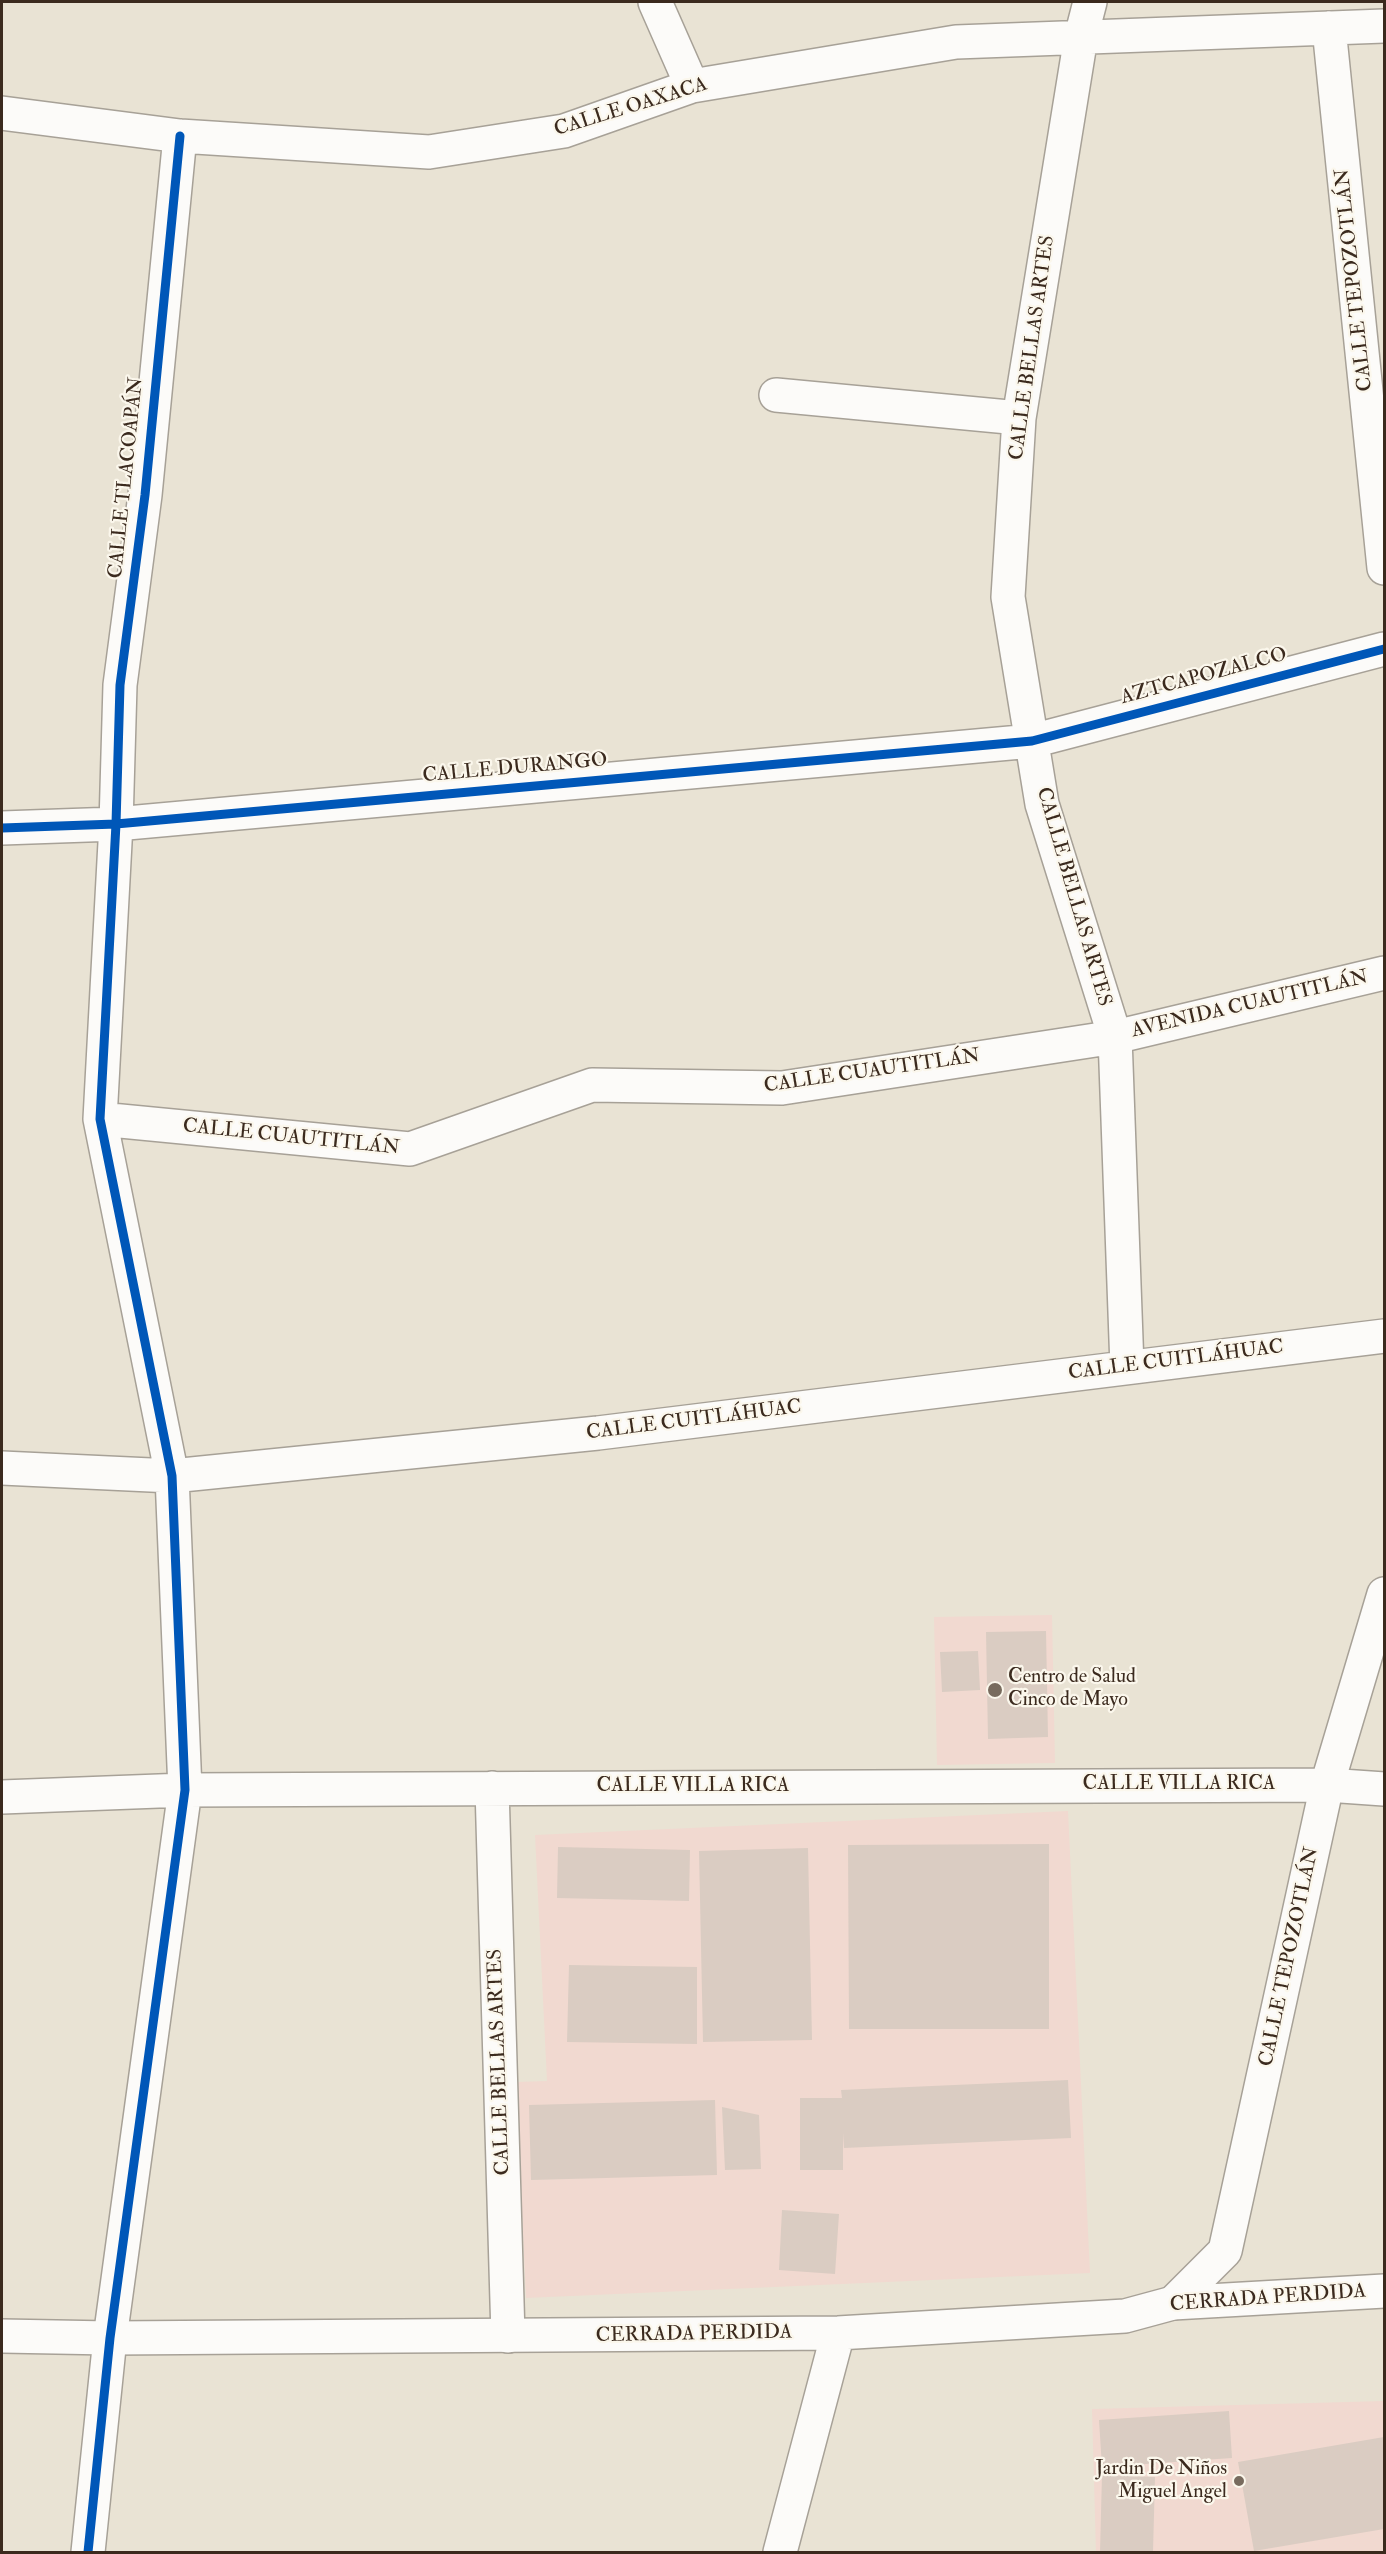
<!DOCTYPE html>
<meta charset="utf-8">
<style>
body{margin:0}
#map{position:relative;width:1386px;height:2554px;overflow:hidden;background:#e9e3d4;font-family:"IM FELL Double Pica",serif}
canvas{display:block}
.frame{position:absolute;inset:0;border:3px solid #3b2a1e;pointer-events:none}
</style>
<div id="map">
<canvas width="1386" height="2554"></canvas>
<div class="frame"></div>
</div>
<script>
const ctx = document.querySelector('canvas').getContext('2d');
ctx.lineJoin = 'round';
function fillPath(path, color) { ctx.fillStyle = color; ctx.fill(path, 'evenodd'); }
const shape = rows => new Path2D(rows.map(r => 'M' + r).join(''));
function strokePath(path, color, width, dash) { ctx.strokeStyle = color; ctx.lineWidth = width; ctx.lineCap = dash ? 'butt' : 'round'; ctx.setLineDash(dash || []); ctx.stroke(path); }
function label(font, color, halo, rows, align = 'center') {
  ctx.font = font + ' "IM FELL Double Pica",serif'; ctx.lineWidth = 4.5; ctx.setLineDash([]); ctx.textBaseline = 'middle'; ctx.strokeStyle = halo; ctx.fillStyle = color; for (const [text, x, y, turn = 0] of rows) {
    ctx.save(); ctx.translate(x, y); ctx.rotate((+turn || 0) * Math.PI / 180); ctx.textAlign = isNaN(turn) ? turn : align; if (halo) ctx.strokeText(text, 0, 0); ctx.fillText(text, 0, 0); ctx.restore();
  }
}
fillPath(shape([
 [1052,1615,1055,1763,937,1765,934,1617],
 [1068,1811,1090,2273,526,2298,516,2082,547,2081,535,1835],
 [1384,2401,1384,2552,1096,2552,1092,2409]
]), '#f1d9d0');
fillPath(shape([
 [1046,1631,1048,1737,988,1739,986,1632],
 [978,1651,980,1690,942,1692,940,1652],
 [1049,1844,1049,2029,849,2029,848,1845],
 [558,1847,690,1850,689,1901,557,1898],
 [808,1848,812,2040,703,2042,699,1851],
 [569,1965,697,1967,697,2044,567,2042],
 [1068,2080,1071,2138,844,2148,843,2133,843,2170,800,2170,800,2098,842,2098,841,2090],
 [715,2100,717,2175,531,2180,529,2105],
 [722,2107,759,2115,761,2169,725,2170],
 [782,2210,839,2214,835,2274,779,2270],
 [1229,2411,1232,2458,1102,2467,1099,2420],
 [1384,2437,1384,2529,1254,2551,1238,2462],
 [1102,2475,1155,2477,1153,2552,1100,2552]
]), '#daccc2');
const minor = shape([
 [655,2,692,86],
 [1090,2,1081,37,1019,418,1008,597,1042,804,1115,1037,1127,1367],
 [1329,28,1384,568],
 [2,113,180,136,429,152,564,131,692,86,956,42,1384,26],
 [776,395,1019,418],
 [2,828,116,824,1032,741,1384,649],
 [100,1119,410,1149,592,1085,782,1088,1115,1037,1384,973],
 [2,1468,172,1476,598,1433,1384,1336],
 [492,1788,508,2336],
 [2,1797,185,1790,1327,1785,1384,1789],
 [1173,2303,1225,2251,1327,1785,1384,1594],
 [88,2552,110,2338,185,1790,172,1476,100,1119,116,824,120,685,145,495,180,136]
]);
const tertiary = shape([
 [2,2336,110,2338,838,2333,1125,2316,1173,2303,1384,2291],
 [780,2552,838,2333]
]);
strokePath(minor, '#a7a197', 36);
strokePath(tertiary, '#a7a197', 36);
strokePath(minor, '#fcfbf9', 33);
strokePath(tertiary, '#fcfbf9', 33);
strokePath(shape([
 [2,828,116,824,1032,741,1384,649],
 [88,2552,110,2338,185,1790,172,1476,100,1119,116,824,120,685,145,495,180,136]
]), '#0057b8', 9);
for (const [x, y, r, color] of [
 [995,1690,8,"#786b5e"],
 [1239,2481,6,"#786b5e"]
]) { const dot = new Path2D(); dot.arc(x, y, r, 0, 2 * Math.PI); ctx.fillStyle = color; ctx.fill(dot); strokePath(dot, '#fbf7ec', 2); }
label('20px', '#3b2a1e', '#fbf7ec', [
 ["CALLE OAXACA",631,108,-17],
 ["CALLE TEPOZOTLÁN",1355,280,-96],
 ["CALLE BELLAS ARTES",1033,348,-82],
 ["CALLE TLACOAPÁN",127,478,-84],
 ["AZTCAPOZALCO",1204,677,-15],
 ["CALLE DURANGO",515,769,-5],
 ["CALLE BELLAS ARTES",1073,897,74],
 ["AVENIDA CUAUTITLÁN",1250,1005,-13],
 ["CALLE CUAUTITLÁN",872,1072,-8],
 ["CALLE CUAUTITLÁN",291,1138,6],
 ["CALLE CUITLÁHUAC",1176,1361,-7],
 ["CALLE CUITLÁHUAC",694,1421,-7],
 ["CALLE VILLA RICA",1179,1785],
 ["CALLE VILLA RICA",693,1787],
 ["CALLE TEPOZOTLÁN",1290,1957,-78],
 ["CALLE BELLAS ARTES",500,2062,-92],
 ["CERRADA PERDIDA",1268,2299,-4],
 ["CERRADA PERDIDA",694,2335,-1]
]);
label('20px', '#3b2a1e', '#fbf7ec', [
 ["Centro de Salud",1008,1678],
 ["Cinco de Mayo",1008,1701],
 ["Jardin De Niños",1227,2470,"right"],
 ["Miguel Angel",1227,2493,"right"]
], 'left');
</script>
